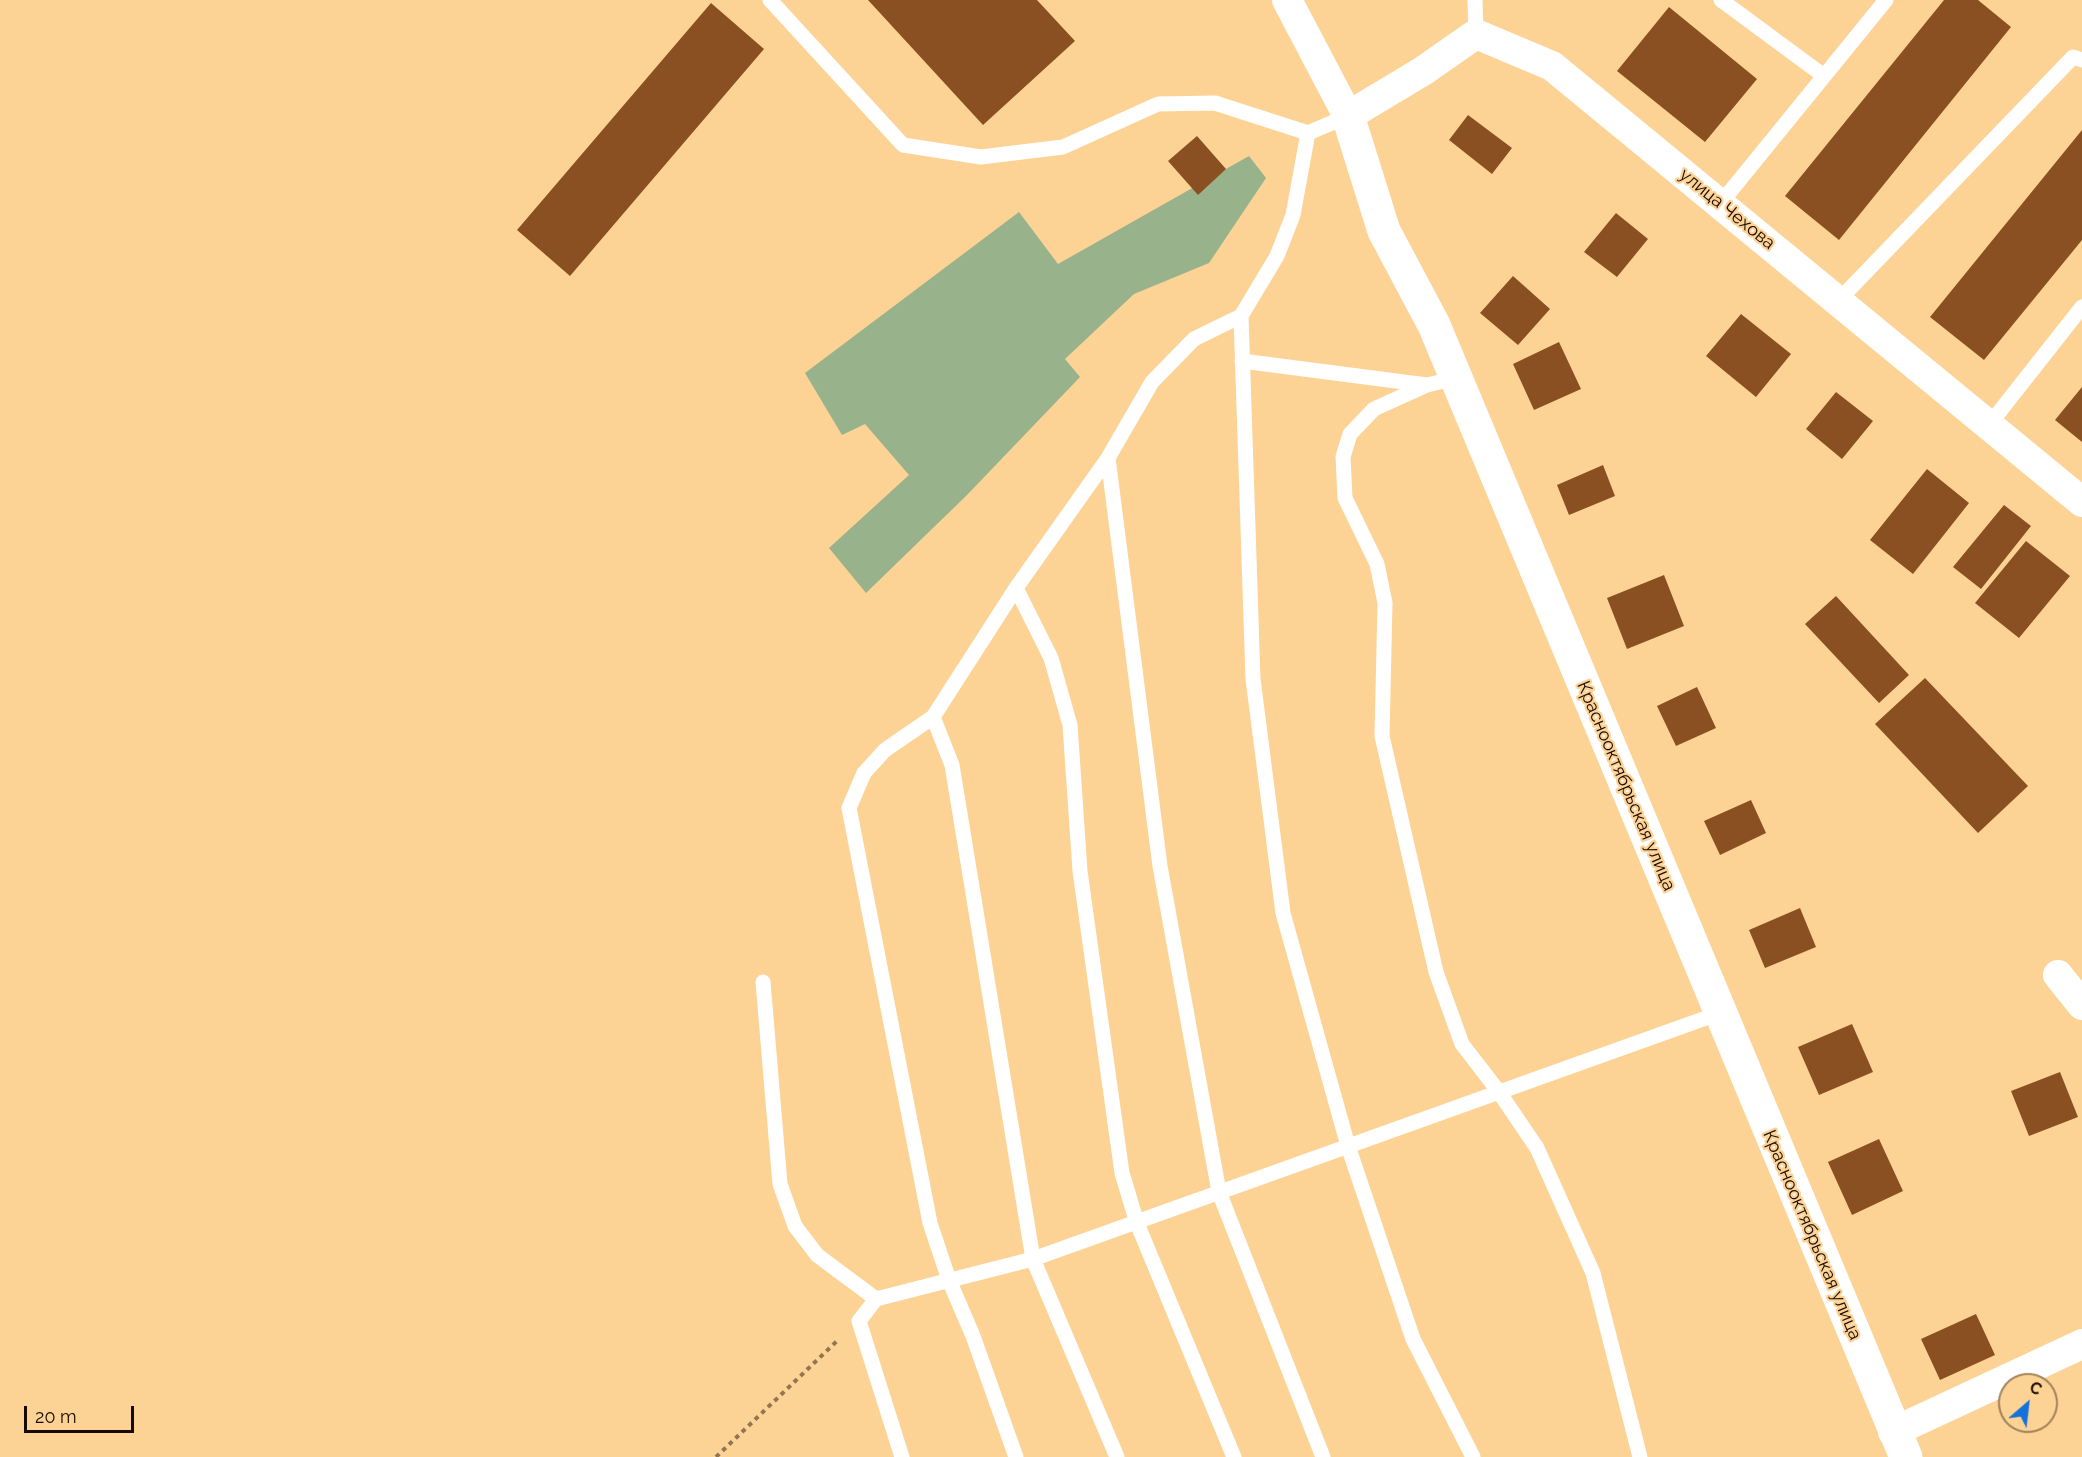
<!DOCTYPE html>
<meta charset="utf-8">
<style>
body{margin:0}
#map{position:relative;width:2082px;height:1457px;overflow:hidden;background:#fdd295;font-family:Raleway,sans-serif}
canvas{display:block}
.north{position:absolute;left:1998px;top:1373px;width:60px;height:60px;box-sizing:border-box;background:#fdd295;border:2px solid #a18259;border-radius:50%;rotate:28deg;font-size:16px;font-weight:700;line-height:24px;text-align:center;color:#170900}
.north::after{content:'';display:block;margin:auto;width:21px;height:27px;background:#1572db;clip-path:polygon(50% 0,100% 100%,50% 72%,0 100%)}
.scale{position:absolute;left:24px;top:1406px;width:110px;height:27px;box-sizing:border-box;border:3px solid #170900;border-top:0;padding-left:8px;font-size:18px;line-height:21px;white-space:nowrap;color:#170900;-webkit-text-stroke:4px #fdd295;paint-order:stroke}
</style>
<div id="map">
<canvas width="2082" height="1457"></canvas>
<div class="north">С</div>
<div class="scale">20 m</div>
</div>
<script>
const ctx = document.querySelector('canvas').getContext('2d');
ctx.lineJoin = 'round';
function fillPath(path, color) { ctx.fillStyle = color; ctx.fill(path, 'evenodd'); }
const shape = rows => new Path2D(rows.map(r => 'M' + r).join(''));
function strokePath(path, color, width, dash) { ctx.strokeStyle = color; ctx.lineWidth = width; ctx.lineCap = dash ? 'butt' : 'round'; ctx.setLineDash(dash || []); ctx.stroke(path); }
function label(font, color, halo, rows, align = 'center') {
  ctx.font = font + ' Raleway,sans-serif'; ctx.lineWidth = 4.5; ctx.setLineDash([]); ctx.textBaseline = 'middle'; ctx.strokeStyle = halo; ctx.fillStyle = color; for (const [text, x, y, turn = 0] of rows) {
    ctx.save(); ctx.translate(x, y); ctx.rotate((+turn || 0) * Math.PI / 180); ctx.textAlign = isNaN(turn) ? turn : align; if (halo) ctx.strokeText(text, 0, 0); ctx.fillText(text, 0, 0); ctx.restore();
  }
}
fillPath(shape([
 [1249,156,1266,178,1209,263,1134,294,1065,359,1080,377,967,495,866,593,829,548,909,475,865,424,842,435,805,373,1019,212,1058,264]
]), '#98b28c');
fillPath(shape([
 [868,0,1037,0,1075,41,983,125],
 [1944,0,1978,0,2011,27,1839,240,1785,196],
 [711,3,764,49,570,276,517,230],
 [1669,7,1757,79,1705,142,1617,71],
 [1468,115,1512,148,1492,174,1449,140],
 [2082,130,2082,240,1984,360,1930,317],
 [1197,136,1226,169,1198,195,1168,161],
 [1616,213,1648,239,1617,277,1584,252],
 [1513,276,1550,309,1518,345,1480,313],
 [1741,314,1791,354,1756,397,1706,356],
 [1559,342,1581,389,1534,410,1513,364],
 [2082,387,2082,442,2055,420],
 [1836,392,1873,421,1842,459,1806,429],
 [1603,465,1615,496,1569,515,1557,485],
 [1927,469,1969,503,1913,574,1870,540],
 [2004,505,2031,526,1981,589,1953,567],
 [2026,541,2070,576,2019,638,1975,603],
 [1664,575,1684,626,1627,649,1607,598],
 [1836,596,1909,675,1879,703,1805,624],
 [1925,678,2028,786,1978,833,1875,724],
 [1697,687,1716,728,1676,746,1657,706],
 [1751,800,1766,833,1720,855,1704,821],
 [1800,908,1816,947,1765,968,1749,930],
 [1852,1024,1873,1072,1819,1095,1798,1047],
 [2060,1072,2078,1117,2029,1136,2011,1091],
 [1879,1139,1903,1191,1852,1215,1828,1162],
 [1976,1314,1995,1355,1940,1380,1921,1339]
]), '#8a5021');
strokePath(shape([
 [716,1457,838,1340]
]), '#937650', 4, [4.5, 4.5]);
strokePath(shape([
 [770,0,903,145,981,157,1063,147,1158,104,1215,103,1308,133,1348,116],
 [1475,0,1476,34],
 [1721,0,1824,76],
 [1308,133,1293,215,1277,256,1241,316,1253,679,1283,913,1348,1146,1413,1339,1473,1457],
 [1720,204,1886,0],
 [1838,301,2073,57,2082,60],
 [1242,361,1427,385,1457,378],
 [1427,385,1374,409,1350,434,1343,457,1345,498,1377,564,1385,603,1382,736,1436,972,1462,1044,1499,1092,1537,1148,1593,1273,1640,1457],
 [1989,425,2082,307],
 [1108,458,1160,866,1219,1192,1323,1457],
 [1016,588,1051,658,1070,725,1080,871,1122,1173,1137,1223,1234,1457],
 [933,717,952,765,1033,1259,1117,1457],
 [763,982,780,1184,795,1226,817,1255,876,1299],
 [902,1457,859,1321,876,1299,1033,1259,1720,1013],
 [1016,1457,973,1336,949,1280,930,1223,849,808,864,773,885,750,933,717,1016,588,1108,458,1152,382,1194,339,1241,316]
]), '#fff', 15);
strokePath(shape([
 [1287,0,1348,116,1423,71,1476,34,1552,66,2082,502],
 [2058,975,2082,1005],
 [1893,1432,2082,1344]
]), '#fff', 30);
strokePath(shape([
 [1348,116,1384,231,1434,325,1906,1457]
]), '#fff', 33);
label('18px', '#170900', '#fdd295', [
 ["улица Чехова",1727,209,39],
 ["Краснооктябрьская улица",1626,786,67],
 ["Краснооктябрьская улица",1812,1235,67]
]);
</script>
